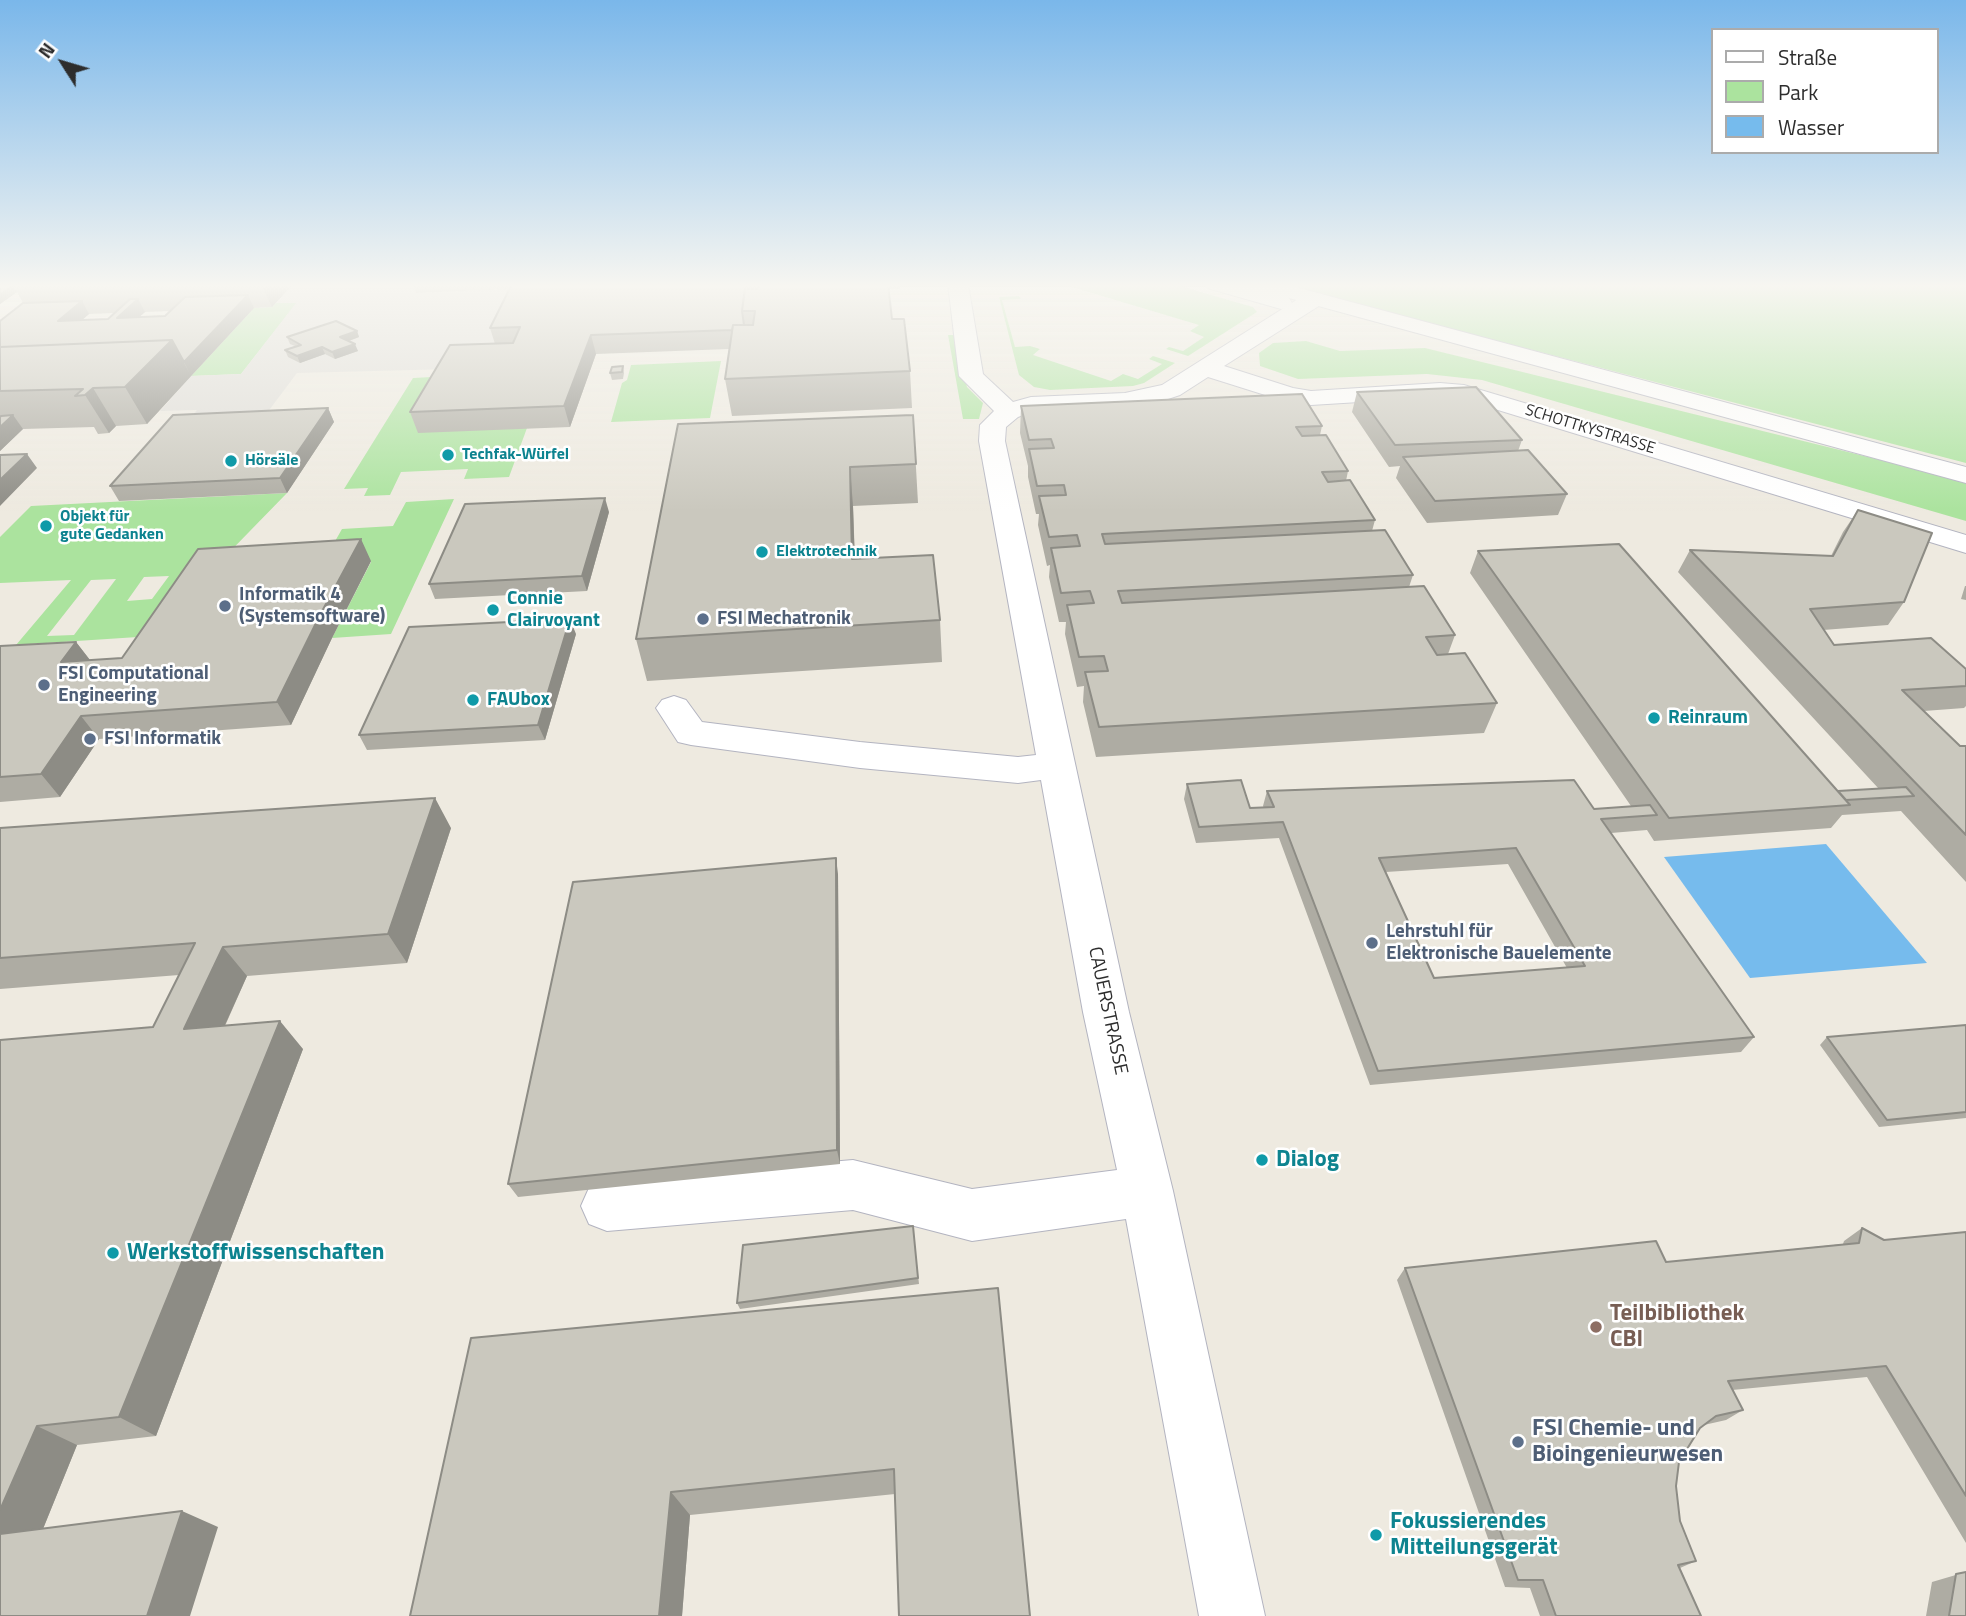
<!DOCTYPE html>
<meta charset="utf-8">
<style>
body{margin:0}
#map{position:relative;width:1966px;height:1616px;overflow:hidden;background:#eeeae0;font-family:"Titillium Web",sans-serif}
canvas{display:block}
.legend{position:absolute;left:1711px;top:28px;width:228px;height:126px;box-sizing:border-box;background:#fff;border:2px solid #ababab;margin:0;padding:9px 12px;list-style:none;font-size:21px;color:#2d2d2d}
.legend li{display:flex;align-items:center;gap:14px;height:35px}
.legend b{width:35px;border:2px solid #ababab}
.north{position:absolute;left:28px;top:28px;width:70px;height:70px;-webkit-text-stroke:5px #fff;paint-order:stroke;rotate:307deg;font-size:19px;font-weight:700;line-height:28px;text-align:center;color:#2d2d2d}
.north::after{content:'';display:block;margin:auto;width:24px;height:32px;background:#2d2d2d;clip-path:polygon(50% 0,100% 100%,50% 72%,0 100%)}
</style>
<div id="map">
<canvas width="1966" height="1616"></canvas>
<ul class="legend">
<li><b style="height:9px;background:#fff"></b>Straße</li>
<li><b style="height:19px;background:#abe39e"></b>Park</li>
<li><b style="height:19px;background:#76bbed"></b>Wasser</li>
</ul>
<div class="north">N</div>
</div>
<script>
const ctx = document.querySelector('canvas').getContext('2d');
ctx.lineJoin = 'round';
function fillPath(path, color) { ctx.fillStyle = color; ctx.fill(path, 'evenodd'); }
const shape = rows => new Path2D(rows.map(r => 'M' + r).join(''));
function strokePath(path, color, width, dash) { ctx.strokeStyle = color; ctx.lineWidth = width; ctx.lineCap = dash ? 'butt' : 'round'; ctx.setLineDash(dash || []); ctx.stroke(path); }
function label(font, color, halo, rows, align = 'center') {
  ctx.font = font + ' "Titillium Web",sans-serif'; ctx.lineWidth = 5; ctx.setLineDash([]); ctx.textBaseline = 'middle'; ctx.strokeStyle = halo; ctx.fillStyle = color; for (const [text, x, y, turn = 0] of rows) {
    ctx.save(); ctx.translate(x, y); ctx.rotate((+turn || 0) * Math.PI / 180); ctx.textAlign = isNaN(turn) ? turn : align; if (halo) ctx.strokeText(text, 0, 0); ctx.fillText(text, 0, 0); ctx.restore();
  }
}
fillPath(shape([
 [1062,284,1173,284,1253,307,1257,312,1188,356,1166,349,1169,347,1183,351,1204,337,1190,331,1199,325],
 [1279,284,1966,284,1966,463],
 [1019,296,1021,299,1002,300,1015,347,1030,346,1040,349,1033,355,1111,381,1123,374,1138,379,1162,364,1149,359,1153,356,1175,363,1144,383,1133,386,1050,390,1034,387,1019,375,999,297],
 [276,303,297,303,241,374,191,376,254,308,272,307],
 [948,335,955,335,967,387,983,403,979,419,963,419],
 [1306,341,1340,351,1425,348,1966,481,1966,521,1482,380,1427,374,1298,379,1260,366,1259,353,1273,343],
 [721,361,710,418,611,422,622,383,627,380,631,365],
 [450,376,527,428,509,477,464,479,468,469,401,472,390,495,364,496,368,488,344,489,413,378],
 [287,493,211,571,168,635,16,645,71,580,0,583,0,537,31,506],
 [169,576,152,599,127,601,144,577],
 [116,579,74,635,47,636,91,580],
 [454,499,391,634,332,638,371,562,322,564,342,529,393,526,406,502]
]), '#abe39e');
fillPath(shape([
 [293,284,421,284,417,293,525,288,496,347,454,369,297,373,258,425,181,429,197,410,160,411,191,376,241,374,296,303,276,303]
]), '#dedcd7');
fillPath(shape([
 [1826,844,1927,963,1750,978,1664,857]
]), '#76bbed');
const minor = shape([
 [948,284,968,284,983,374,1013,402,1031,397,1125,393,1162,385,1306,294,1314,293,1322,294,1325,299,1322,304,1224,366,1293,388,1311,391,1440,383,1464,385,1966,535,1966,553,1462,399,1440,397,1311,405,1281,400,1208,377,1180,395,1159,402,1125,407,1034,411,1018,417,1006,427,1005,441,1129,1012,1173,1191,1265,1616,1199,1616,1126,1219,972,1241,853,1210,607,1231,589,1224,581,1206,589,1188,607,1181,853,1160,972,1189,1117,1170,1083,1012,1041,780,1018,783,860,768,691,745,678,742,656,708,662,700,674,696,686,700,702,722,860,742,1018,757,1036,755,979,441,980,425,994,411,959,376,948,284]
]);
const secondary = shape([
 [1204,284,1239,284,1251,288,1249,284,1284,284,1966,467,1966,483,1289,298,1292,303,1289,308,1281,309,1207,288,1204,284]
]);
strokePath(minor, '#b3b4c0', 2);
strokePath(secondary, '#b3b4c0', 2);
fillPath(minor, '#fff');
fillPath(secondary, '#fff');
fillPath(shape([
 [0,284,293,284,272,307,254,308,147,424,116,426,109,433,98,434,94,427,23,429,0,451,0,321,23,303,17,292,0,304],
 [171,311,165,316,139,317,145,312],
 [114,313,108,319,82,320,89,314],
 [413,284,741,284,745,289,746,289,746,284,900,284,900,289,889,289,892,319,910,371,912,408,732,416,725,379,729,349,596,354,570,427,418,433,410,412,495,344,490,328,510,289,416,293],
 [357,331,359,337,349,341,358,351,335,359,325,354,300,363,288,357,285,350,295,346,290,344,287,337],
 [623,366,624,373,623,379,612,380,610,373],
 [1357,392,1522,440,1518,451,1567,494,1558,515,1427,523,1396,478,1400,466,1389,467,1352,412],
 [1021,406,1322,426,1320,435,1348,471,1346,481,1375,520,1372,531,1413,575,1409,587,1455,635,1448,654,1497,703,1484,733,1096,757,1083,702,1084,686,1077,687,1065,634,1066,622,1059,622,1049,577,1050,565,1047,566,1038,525,1039,514,1036,514,1028,477,1028,466,1020,433],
 [328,408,334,422,287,493,119,501,110,486],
 [913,415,918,503,853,506,855,559,940,620,942,662,647,681,636,639],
 [1858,510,1904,602,1888,625,1823,630,1834,645,1966,669,1966,706,1964,708,1924,711,1960,746,1966,746,1966,882,1901,811,1842,815,1831,828,1654,841,1647,830,1611,833,1754,1037,1741,1052,1370,1085,1279,838,1196,843,1184,799,1187,784,1250,808,1264,808,1263,806,1267,791,1594,809,1631,806,1470,573,1478,551,1838,791,1879,789,1678,572,1690,550,1831,556,1843,532],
 [1508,864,1567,968,1434,978,1386,872],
 [609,512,587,591,435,599,429,584],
 [371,561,332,638,291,725,99,739,60,797,0,802,0,646,76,642,90,660,122,658],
 [1965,586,1966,586,1966,600,1961,599],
 [576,634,545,740,367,750,359,735],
 [0,828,451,828,407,963,247,976,225,1026,303,1049,156,1436,77,1445,43,1529,218,1527,0,1616,0,1040,153,1027,179,975,0,989],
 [838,874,840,1164,518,1197,508,1184],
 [1966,1025,1966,1118,1879,1127,1820,1045,1827,1037],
 [913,1226,919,1284,740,1309,737,1303],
 [1862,1228,1884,1240,1966,1232,1966,1543,1867,1377,1732,1390,1743,1410,1726,1420,1704,1425,1700,1428,1679,1462,1676,1486,1680,1521,1696,1561,1680,1568,1701,1616,1540,1616,1530,1588,1505,1587,1397,1280,1405,1268,1666,1262,1843,1244,1844,1241],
 [998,1288,895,1494,690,1515,682,1616,410,1616],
 [1966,1572,1966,1616,1926,1616,1932,1582]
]), '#aeaca3');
fillPath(shape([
 [261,284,293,284,272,307],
 [13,285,17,292,0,304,0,295],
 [248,295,254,308,191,376,184,362],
 [138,299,145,312,124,331,117,318],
 [82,301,89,314,66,334,58,321],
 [357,331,359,337,343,343,340,337],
 [591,335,596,354,570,427,564,406],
 [172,340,191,376,147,424,125,387],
 [355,344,358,351,335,359,332,352],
 [322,347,325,354,300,363,297,356],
 [93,388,116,426,109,433,85,395],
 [328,408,334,422,287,493,280,478],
 [13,415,23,429,0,451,0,427],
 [27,454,37,468,0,506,0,480],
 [850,467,853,506,856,600,852,559],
 [605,498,609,512,587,591,582,576],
 [361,539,371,561,332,638,291,725,277,702,320,615],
 [570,619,576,634,545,740,538,725],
 [76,642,93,664,61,662],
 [81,716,99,739,60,797,41,774],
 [435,798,451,828,407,963,388,934],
 [836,858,838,874,840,1164,837,1150],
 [223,947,247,976,210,1058,184,1029],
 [280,1021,303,1049,156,1436,119,1417],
 [37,1426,77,1445,34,1551,0,1540,0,1510],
 [671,1492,690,1515,682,1616,659,1616],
 [182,1511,218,1527,190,1616,147,1616]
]), '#8d8c85');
const building = shape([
 [0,284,12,284,13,285,0,295,0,284],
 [512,284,741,284,745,286,742,311,744,325,733,325,732,330,591,335,564,406,410,412,450,345,513,343,520,327,490,328,512,284],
 [759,284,888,284,892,319,904,319,910,371,725,379,733,325,753,325,755,311,742,311,745,289,758,289,759,284],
 [248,295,184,362,172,340,0,347,0,321,23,303,82,301,58,321,108,319,130,299,138,299,117,318,165,316,185,297,248,295],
 [336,321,357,331,340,337,355,344,332,352,322,347,297,356,285,350,301,345,287,337,336,321],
 [172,340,125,387,93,388,85,395,75,396,83,389,0,391,0,347,172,340],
 [623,366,622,372,610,373,612,367,623,366],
 [1476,387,1522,440,1395,445,1357,392,1476,387],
 [1302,394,1322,426,1296,427,1302,436,1326,435,1348,471,1322,472,1328,482,1350,480,1375,520,1102,534,1105,544,1385,530,1413,575,1118,591,1122,603,1424,586,1455,635,1426,637,1437,655,1465,653,1497,703,1099,727,1085,672,1108,671,1104,656,1079,657,1067,605,1094,603,1090,591,1061,593,1051,548,1080,546,1077,535,1049,537,1039,496,1066,495,1064,485,1037,486,1029,449,1054,448,1051,439,1029,440,1021,406,1302,394],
 [328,408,280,478,110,486,173,415,328,408],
 [13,415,0,427,0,417,1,416,13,415],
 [913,415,916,464,850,467,852,559,933,555,940,620,636,639,678,424,913,415],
 [1528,450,1567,494,1435,501,1403,457,1528,450],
 [27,454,0,480,0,455,27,454],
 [605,498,582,576,429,584,465,504,605,498],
 [1858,510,1932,533,1904,602,1810,609,1834,645,1931,638,1966,669,1966,686,1902,690,1960,746,1966,746,1966,835,1690,550,1833,556,1858,510],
 [361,539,320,615,277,702,81,716,41,774,0,777,0,646,76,642,61,662,122,658,198,549,361,539],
 [1619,544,1850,805,1669,818,1478,551,1619,544],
 [570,619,538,725,359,735,409,627,570,619],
 [1241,780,1250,808,1274,807,1267,791,1574,780,1594,809,1650,805,1657,815,1601,819,1754,1037,1378,1071,1283,822,1199,827,1187,784,1241,780],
 [1516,848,1585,966,1434,978,1379,858,1516,848],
 [1906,787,1914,796,1846,800,1838,791,1906,787],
 [435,798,388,934,223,947,184,1029,280,1021,119,1417,37,1426,0,1510,0,1040,153,1027,195,943,0,958,0,828,435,798],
 [836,858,837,1150,508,1184,573,882,836,858],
 [1966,1025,1966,1112,1887,1120,1827,1037,1966,1025],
 [913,1226,918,1278,737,1303,743,1245,913,1226],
 [1862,1228,1884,1240,1966,1232,1966,1496,1886,1366,1728,1381,1743,1410,1716,1416,1700,1428,1679,1462,1676,1486,1680,1521,1696,1561,1678,1565,1701,1616,1556,1616,1543,1580,1518,1580,1405,1268,1656,1241,1666,1262,1859,1243,1862,1228],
 [998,1288,1030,1616,899,1616,894,1469,671,1492,659,1616,410,1616,471,1338,998,1288],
 [182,1511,147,1616,0,1616,0,1534,182,1511],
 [1966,1572,1966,1616,1949,1616,1956,1574,1966,1572]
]);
fillPath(building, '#cac8be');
strokePath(building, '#8d8c85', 2);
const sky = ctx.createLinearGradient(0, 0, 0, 511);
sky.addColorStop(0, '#7ab7ea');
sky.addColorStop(0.56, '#f7f6f1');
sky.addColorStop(1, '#f7f6f100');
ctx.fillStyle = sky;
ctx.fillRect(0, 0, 1966, 511);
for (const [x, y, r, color] of [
 [448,455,7,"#0f9aa8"],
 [231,461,7,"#0f9aa8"],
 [46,526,7,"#0f9aa8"],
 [762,552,7,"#0f9aa8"],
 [225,606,7,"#5c6f8a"],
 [493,610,7,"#0f9aa8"],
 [703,619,7,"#5c6f8a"],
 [44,685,7,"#5c6f8a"],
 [473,700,7,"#0f9aa8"],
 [1654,718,7,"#0f9aa8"],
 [90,739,7,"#5c6f8a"],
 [1372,943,7,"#5c6f8a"],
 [1262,1160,7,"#0f9aa8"],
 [113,1253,7,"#0f9aa8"],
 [1596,1327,7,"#8d6e63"],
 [1518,1442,7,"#5c6f8a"],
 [1376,1535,7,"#0f9aa8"]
]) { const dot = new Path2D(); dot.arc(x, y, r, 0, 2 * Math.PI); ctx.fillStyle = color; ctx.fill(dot); strokePath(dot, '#fff', 2.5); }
label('16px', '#2d2d2d', '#fff', [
 ["SCHOTTKYSTRASSE",1590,430,17]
]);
label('bold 16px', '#0d838f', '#fff', [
 ["Techfak-Würfel",462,455],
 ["Hörsäle",245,461],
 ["Objekt für",60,517],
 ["gute Gedanken",60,535],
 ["Elektrotechnik",776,552]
], 'left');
label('bold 19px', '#4e5e75', '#fff', [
 ["Informatik 4",239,595],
 ["(Systemsoftware)",239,617],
 ["FSI Mechatronik",717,619],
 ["FSI Computational",58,674],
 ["Engineering",58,696],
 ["FSI Informatik",104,739],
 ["Lehrstuhl für",1386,932],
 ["Elektronische Bauelemente",1386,954]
], 'left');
label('bold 19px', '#0d838f', '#fff', [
 ["Connie",507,599],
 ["Clairvoyant",507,621],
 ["FAUbox",487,700],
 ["Reinraum",1668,718]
], 'left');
label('19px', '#2d2d2d', '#fff', [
 ["CAUERSTRASSE",1107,1011,78]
]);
label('bold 23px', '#0d838f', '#fff', [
 ["Dialog",1276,1160],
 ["Werkstoffwissenschaften",127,1253],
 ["Fokussierendes",1390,1522],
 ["Mitteilungsgerät",1390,1548]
], 'left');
label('bold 23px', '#785e54', '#fff', [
 ["Teilbibliothek",1610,1314],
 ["CBI",1610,1340]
], 'left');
label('bold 23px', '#4e5e75', '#fff', [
 ["FSI Chemie- und",1532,1429],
 ["Bioingenieurwesen",1532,1455]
], 'left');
</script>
